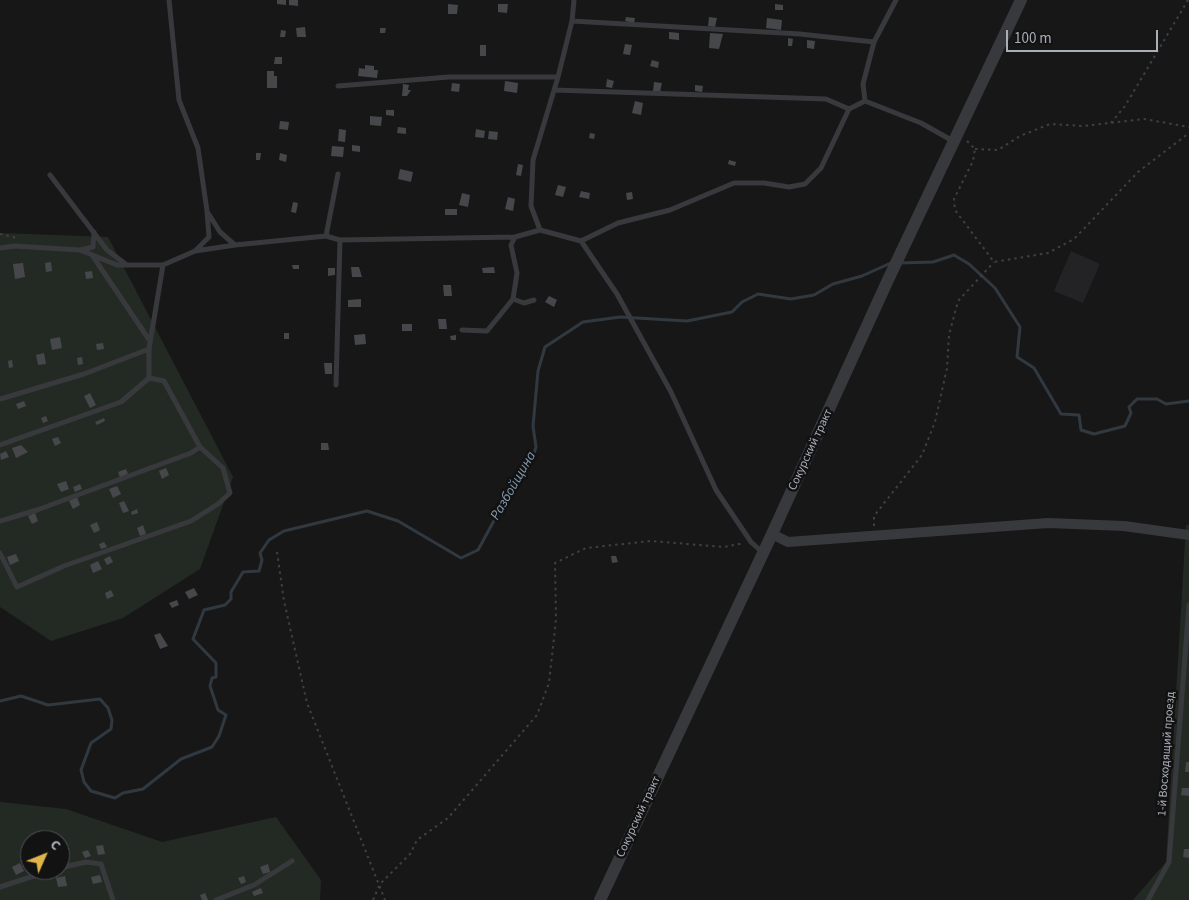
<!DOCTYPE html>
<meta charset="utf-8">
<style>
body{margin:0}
#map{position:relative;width:1189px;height:900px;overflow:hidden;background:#171718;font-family:"Source Sans 3",sans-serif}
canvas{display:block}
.north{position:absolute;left:20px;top:830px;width:50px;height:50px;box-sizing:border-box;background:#121213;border:1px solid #4f5055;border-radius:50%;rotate:46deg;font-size:14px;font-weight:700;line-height:20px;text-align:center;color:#aaaeb7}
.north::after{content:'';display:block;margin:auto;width:18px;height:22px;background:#dfb449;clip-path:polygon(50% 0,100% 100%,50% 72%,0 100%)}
.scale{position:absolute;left:1006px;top:30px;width:152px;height:22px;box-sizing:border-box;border:2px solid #aaaeb7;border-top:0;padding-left:6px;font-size:15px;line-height:18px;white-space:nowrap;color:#aaaeb7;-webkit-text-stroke:4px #121213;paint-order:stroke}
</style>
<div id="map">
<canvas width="1189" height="900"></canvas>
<div class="north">С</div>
<div class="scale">100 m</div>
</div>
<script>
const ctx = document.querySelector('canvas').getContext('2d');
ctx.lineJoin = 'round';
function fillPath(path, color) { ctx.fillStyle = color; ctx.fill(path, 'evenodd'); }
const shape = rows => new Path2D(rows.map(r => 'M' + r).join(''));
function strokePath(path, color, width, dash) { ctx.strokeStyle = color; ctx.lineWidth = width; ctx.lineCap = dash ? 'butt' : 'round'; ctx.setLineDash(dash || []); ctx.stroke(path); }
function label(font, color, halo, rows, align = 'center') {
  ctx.font = font + ' "Source Sans 3",sans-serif'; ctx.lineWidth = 5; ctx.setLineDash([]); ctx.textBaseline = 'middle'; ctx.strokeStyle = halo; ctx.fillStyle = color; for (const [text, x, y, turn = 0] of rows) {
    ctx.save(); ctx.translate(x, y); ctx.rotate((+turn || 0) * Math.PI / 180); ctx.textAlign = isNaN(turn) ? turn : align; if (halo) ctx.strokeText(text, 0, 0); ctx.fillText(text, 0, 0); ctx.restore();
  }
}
fillPath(shape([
 [1071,251,1100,264,1083,303,1054,291]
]), '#232325');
fillPath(shape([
 [0,233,108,237,233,477,200,569,123,618,51,641,0,607],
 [1186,525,1189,525,1189,900,1133,900,1166,862],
 [0,802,66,809,162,842,276,817,321,880,320,900,0,900],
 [30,840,60,840,60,870,30,870]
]), '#232a24');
strokePath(shape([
 [899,263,933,262,954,255,969,264,995,288,1020,327,1017,357,1034,368,1061,414,1079,415,1081,430,1094,434,1125,426,1131,413,1129,407,1137,399,1157,399,1166,404,1189,401],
 [0,701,21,696,48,705,100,699,108,708,112,720,111,729,91,743,81,770,84,782,91,791,115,798,123,793,143,789,181,759,212,747,219,736,226,715,218,710,210,686,212,678,216,677,216,663,193,639,204,610,225,605,231,599,231,592,243,572,259,571,262,560,260,553,269,540,284,531,367,511,398,521,461,558,478,550,520,473,532,460,536,447,533,426,538,371,545,347,583,322,620,317,687,321,732,312,742,302,758,294,791,299,814,295,833,284,862,276,893,262]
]), '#313940', 3);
fillPath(shape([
 [277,0,286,0,286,5,277,4],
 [289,0,298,0,298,6,289,5],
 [448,4,458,5,457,14,448,14],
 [498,4,508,4,507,13,498,12],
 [775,4,783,5,783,10,775,10],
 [626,17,635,18,634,23,625,21],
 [709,17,717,18,715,27,708,26],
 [767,18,782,20,781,30,766,28],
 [305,27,306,37,297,37,296,28],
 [380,28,386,28,385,33,380,33],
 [281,30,286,31,285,37,280,37],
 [669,32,679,33,679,40,669,39],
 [710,33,723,34,719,49,709,48],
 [788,38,793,39,792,46,788,46],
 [807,40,815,41,814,49,807,48],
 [625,44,632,45,630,55,623,54],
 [480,45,486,45,486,56,480,56],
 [275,57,282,57,282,64,274,64],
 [652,60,659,62,658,68,650,66],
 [365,65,374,66,374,70,378,70,377,78,358,76,359,68,365,69],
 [267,71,274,71,274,76,277,76,277,88,267,88],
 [607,79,614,81,612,88,606,87],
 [505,81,518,83,517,93,504,91],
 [654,82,662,83,660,92,653,91],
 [452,83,460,84,459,92,451,91],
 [403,84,409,85,408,90,411,90,407,96,402,96],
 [695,85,703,86,702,92,695,91],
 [635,101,643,103,641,115,632,113],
 [386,110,394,110,394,116,386,115],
 [370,116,382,117,381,126,370,125],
 [280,121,289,122,288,130,279,129],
 [398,127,406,128,406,134,397,133],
 [339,129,346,130,345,142,338,141],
 [476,129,485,131,484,138,475,137],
 [489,131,498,132,497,140,488,139],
 [590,133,595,134,594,139,589,138],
 [352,145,360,146,360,152,352,151],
 [332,146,344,147,343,157,331,156],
 [256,153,261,153,260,160,256,160],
 [280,153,287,155,286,162,279,160],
 [729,160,736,162,735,166,728,164],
 [518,164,523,165,521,176,516,175],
 [400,169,413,172,411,182,398,179],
 [558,185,566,187,563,197,555,195],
 [581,191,590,193,589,199,579,197],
 [632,192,633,199,627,200,626,193],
 [462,193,470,195,468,207,459,205],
 [508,197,515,199,513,211,505,209],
 [293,202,298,203,296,213,291,212],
 [445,209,457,209,457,215,445,215],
 [51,262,52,271,46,272,45,263],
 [23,263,25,277,15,279,13,264],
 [292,265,299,265,299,269,293,269],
 [351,267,359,267,362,277,352,277],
 [494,267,495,273,483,273,482,268],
 [328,268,335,268,335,275,328,276],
 [92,271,93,278,86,279,85,272],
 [443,285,451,285,452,296,444,296],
 [549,296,557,300,554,307,545,302],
 [361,299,361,307,348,307,348,300],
 [438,319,446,319,447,329,439,329],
 [402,324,412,324,412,331,402,331],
 [284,333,289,333,289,339,284,339],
 [365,334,366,344,355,345,354,335],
 [456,335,456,340,451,340,450,336],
 [60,337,62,348,52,350,50,339],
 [103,343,104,349,97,350,96,344],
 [44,353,46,364,38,365,36,355],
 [82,357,83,364,78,365,77,358],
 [12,360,13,367,9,368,8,361],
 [324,363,332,363,332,374,325,374],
 [90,393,96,405,90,408,84,396],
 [24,401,26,406,18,409,16,404],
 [46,416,48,421,43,423,41,418],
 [104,418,105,421,97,425,95,422],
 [58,437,61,443,55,446,52,439],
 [321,443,328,443,329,450,321,450],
 [21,445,28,452,16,458,12,448],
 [6,451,9,457,1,460,0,454],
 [166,468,169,475,162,479,159,471],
 [126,469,128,474,120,478,118,472],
 [66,481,69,489,61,492,57,484],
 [80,484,82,489,75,492,73,487],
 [117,486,121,494,113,498,109,489],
 [77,497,80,505,73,509,69,501],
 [124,501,129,511,123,513,119,503],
 [137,509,138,513,132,515,131,512],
 [35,513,38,521,32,524,28,516],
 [97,522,100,530,94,533,90,525],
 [143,525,146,534,140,536,137,528],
 [104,542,107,547,101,549,99,544],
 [16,554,19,561,10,565,7,557],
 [110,556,113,562,107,565,104,559],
 [611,556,616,556,618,562,612,563],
 [98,561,102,569,93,573,90,565],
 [194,588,198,595,189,599,185,592],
 [111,590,114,596,107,599,105,593],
 [177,600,179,605,172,608,169,603],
 [160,633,168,646,160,649,154,635],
 [1186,762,1189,762,1189,772,1185,772],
 [1182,788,1189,788,1189,796,1181,795],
 [103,845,105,854,98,855,96,846],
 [1184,849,1189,849,1189,858,1183,857],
 [88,850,91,856,85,858,82,852],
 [20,863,24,871,16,875,12,867],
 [268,864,270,872,263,874,260,867],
 [100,875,102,882,93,884,91,877],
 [65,876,67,886,58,887,56,878],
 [244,876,246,882,241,884,238,878],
 [261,888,263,893,254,896,252,892],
 [205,893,208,900,202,900,200,895]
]), '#46474b');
strokePath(shape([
 [1111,123,1125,106,1188,0],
 [967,141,975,149,973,161,954,199,955,210,994,262,1048,253,1074,239,1138,172,1189,133],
 [975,149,998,150,1020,136,1050,124,1083,126,1144,119,1189,127],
 [0,234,17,238],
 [874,526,874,516,922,455,935,422,947,368,949,335,958,301,994,262],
 [277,552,284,601,307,703,385,900],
 [373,900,380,884,410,854,417,840,448,818,537,715,549,683,556,619,555,563,586,548,651,541,724,547,744,543]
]), '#3e4044', 2, [2.5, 4]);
strokePath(shape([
 [169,0,179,100,198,148,207,211,209,237,195,251],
 [572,21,800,34,874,42],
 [338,86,449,77,558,77],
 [554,90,826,99,849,109],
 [865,101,863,84,874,42,896,0],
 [50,175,107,250,127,265],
 [208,213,220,232,235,245],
 [540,230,531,206,533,160,558,77,572,21,574,0],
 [326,236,338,174],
 [581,241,618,223,670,210,734,183,764,183,789,187,805,184,821,168,849,109,865,101,921,123,953,141],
 [0,248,14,246,80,250,117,265,163,265],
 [80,250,93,247,94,232],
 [92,255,150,341],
 [513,299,524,303,534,300],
 [462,330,487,331,513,299,517,273,511,245,515,237],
 [336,385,340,240],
 [0,399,84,374,149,349],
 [0,445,121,402,149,378,149,349,163,265,195,251,235,245,326,236,340,240,515,237,540,230,581,241,617,294,671,392,716,490,751,542,762,552],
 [0,521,37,510,191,453,200,447],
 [0,553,17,587,64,566,191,521,218,504,230,493,223,468,200,447,164,381,149,378],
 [60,868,86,862,101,864,113,900],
 [0,887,52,870],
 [216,900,254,885,292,861],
 [1148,900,1169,862,1189,605]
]), '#38393d', 5);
strokePath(shape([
 [772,534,788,542,1048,523,1124,526,1189,535]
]), '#38393d', 10);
strokePath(shape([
 [600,900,772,534,887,282,1021,0]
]), '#38393d', 12);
label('12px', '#aaaeb7', '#121213', [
 ["Сокурский тракт",811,450,-65],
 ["1-й Восходящий проезд",1167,754,-86],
 ["Сокурский тракт",639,817,-65]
]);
label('italic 14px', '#8599ae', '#121213', [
 ["Разбойщина",514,486,-60]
]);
</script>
